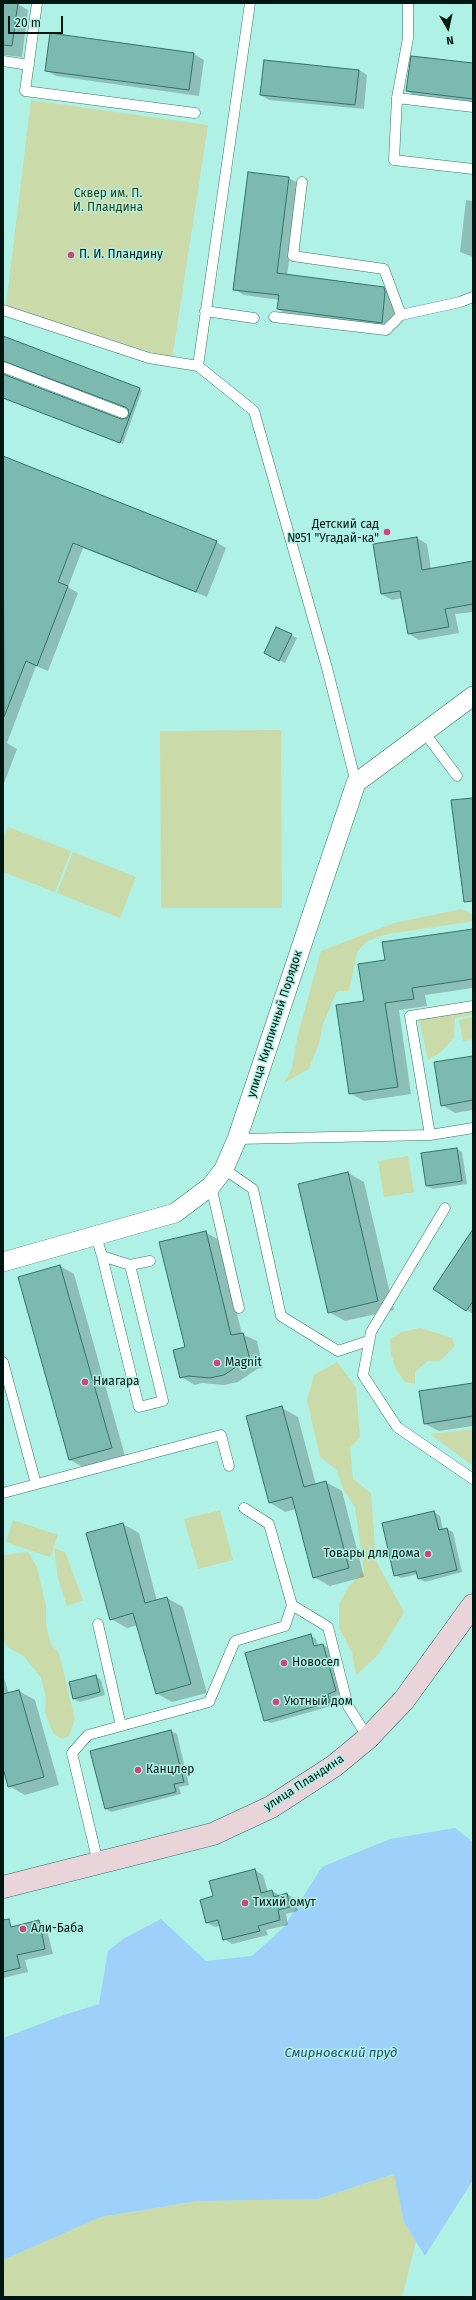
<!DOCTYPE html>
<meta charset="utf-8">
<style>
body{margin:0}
#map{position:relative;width:476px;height:2300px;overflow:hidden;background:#b0f1e5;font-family:"Fira Sans",sans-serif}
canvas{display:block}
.frame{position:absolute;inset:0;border:4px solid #001612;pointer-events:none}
.north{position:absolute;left:428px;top:8px;width:40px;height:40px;-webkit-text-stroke:3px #b0f1e5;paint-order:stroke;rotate:171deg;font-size:11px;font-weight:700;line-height:16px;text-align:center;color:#001612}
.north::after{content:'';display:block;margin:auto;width:14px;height:18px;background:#001612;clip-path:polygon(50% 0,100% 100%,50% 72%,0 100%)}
.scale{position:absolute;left:8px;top:16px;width:55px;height:18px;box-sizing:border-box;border:2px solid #001612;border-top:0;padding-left:5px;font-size:12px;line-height:14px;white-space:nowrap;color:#001612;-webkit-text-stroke:3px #b0f1e5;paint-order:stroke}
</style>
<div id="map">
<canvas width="476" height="2300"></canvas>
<div class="frame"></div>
<div class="north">N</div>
<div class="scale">20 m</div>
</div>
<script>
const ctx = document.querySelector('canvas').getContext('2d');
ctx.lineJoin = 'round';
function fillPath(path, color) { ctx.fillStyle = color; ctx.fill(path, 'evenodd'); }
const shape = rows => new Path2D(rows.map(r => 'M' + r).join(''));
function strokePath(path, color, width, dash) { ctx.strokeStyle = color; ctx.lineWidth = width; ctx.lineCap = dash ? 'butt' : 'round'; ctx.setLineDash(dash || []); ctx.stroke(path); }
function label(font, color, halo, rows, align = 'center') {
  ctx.font = font + ' "Fira Sans",sans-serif'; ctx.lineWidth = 3; ctx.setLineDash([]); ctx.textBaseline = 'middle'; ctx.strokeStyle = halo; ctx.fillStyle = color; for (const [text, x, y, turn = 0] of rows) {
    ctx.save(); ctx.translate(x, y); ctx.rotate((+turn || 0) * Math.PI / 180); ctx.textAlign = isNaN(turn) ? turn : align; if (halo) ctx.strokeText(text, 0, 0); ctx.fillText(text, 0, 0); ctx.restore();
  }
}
fillPath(shape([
 [31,100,208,125,172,359,6,306],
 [281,730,282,908,161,908,160,731],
 [8,827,71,851,55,892,3,872,3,840],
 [73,852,136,877,120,918,57,893],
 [462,909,473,915,473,921,383,935,366,942,357,952,349,991,337,991,323,1024,319,1043,309,1069,284,1083,292,1068,297,1038,321,951,394,923],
 [473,1011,473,1015,455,1018,454,1038,441,1052,428,1060,419,1019],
 [473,1017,473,1039,463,1041,459,1020],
 [408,1156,414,1192,384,1197,378,1161],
 [420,1328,452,1338,455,1346,439,1362,428,1361,415,1372,415,1384,405,1382,396,1369,391,1354,390,1339,402,1332],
 [337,1362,356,1387,360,1437,350,1448,353,1479,371,1493,376,1561,404,1612,378,1655,356,1675,352,1652,339,1628,339,1604,349,1586,364,1571,355,1507,343,1489,337,1470,320,1457,307,1400,314,1375],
 [473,1429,473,1466,430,1434],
 [220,1510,233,1560,198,1569,184,1519],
 [13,1520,58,1535,50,1557,6,1542],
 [54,1548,65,1552,83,1600,67,1606,58,1579],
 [28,1552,37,1567,46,1606,46,1626,51,1644,59,1653,75,1719,69,1736,62,1739,53,1733,49,1723,45,1712,46,1697,41,1678,24,1656,9,1648,3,1640,3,1555],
 [395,2174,404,2222,416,2242,402,2297,3,2297,3,2260,101,2217,198,2201,318,2199]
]), '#cadaa9');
fillPath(shape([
 [455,1828,473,1842,473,2180,425,2256,404,2222,394,2174,318,2199,198,2201,101,2217,3,2260,3,2038,64,2015,99,2004,108,1951,123,1939,161,1919,206,1961,252,1956,283,1928,322,1867,390,1839]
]), '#9dd1fa');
fillPath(shape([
 [3,3,18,4,28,10,22,57,3,55],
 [194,54,204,60,199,96,56,76,46,70],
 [473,64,473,105,420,99,407,91],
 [359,70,367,75,364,109,269,100,261,95],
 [289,178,299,184,287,276,383,288,394,294,396,298,392,328,288,315,278,309,279,300,244,295,234,289],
 [466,200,473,201,473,257,460,252],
 [3,337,142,390,123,444,3,398,3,375,120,420,125,420,130,416,130,411,127,407,9,362,3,363],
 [3,457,216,542,226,548,207,597,83,548,68,587,78,593,48,671,36,666,7,743,17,749,3,786],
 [417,538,427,544,431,569,473,562,473,612,455,614,459,633,419,640,409,634,403,598,392,600,381,594],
 [291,635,297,638,285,663,271,656],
 [473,930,473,988,425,995,427,1006,399,1010,411,1094,364,1101,350,1093,365,1002,386,961],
 [473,1057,473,1110,455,1113,442,1105],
 [457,1149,462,1152,467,1184,433,1189,427,1186],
 [348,1173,364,1182,394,1310,345,1321,329,1312],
 [473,1230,473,1314,434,1289],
 [205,1232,219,1240,242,1334,257,1341,263,1368,257,1369,238,1382,224,1385,202,1383,195,1385,181,1377],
 [60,1266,74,1274,125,1456,83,1467,70,1460],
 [473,1384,473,1426,439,1431,425,1424],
 [282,1408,298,1417,316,1485,326,1482,342,1491,364,1577,330,1586,314,1577,296,1509,285,1512,269,1502],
 [434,1512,440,1516,443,1530,447,1529,453,1532,462,1572,425,1582,419,1578,418,1574,401,1578,395,1575],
 [123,1524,139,1533,157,1601,167,1598,183,1607,207,1693,172,1702,156,1693,138,1625,127,1628,111,1619],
 [311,1636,316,1639,318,1646,323,1645,328,1648,341,1694,333,1697,335,1705,271,1723,265,1720],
 [311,1639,313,1639,317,1651,315,1651],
 [3,1675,9,1694,19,1691,35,1700,59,1785,25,1795,9,1786,3,1765],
 [96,1676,101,1680,105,1695,80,1702,74,1699],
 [171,1731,177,1734,189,1785,179,1787,181,1794,111,1812,106,1809],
 [255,1870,263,1875,268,1892,272,1891,281,1896,287,1894,295,1899,298,1911,286,1914,288,1925,266,1930,268,1935,232,1944,224,1939,221,1926,215,1927,207,1923,214,1897],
 [39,1921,46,1926,53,1954,25,1960,28,1972,3,1978,3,1930]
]), '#0003');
const building = shape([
 [3,3,18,3,12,46,3,45,3,3],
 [50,33,194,53,189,90,45,71,50,33],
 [411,56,473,63,473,99,406,91,411,56],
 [264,60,359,70,355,105,260,95,264,60],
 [248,172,289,177,277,273,384,287,385,292,382,323,277,309,279,295,233,290,248,172],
 [3,336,140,388,120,443,3,398,3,374,121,419,127,418,129,415,128,409,125,407,3,361,3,336],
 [3,456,217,541,196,592,73,543,58,582,68,586,37,666,26,661,4,717,3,456],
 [417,537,422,570,473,561,473,604,445,609,449,627,408,634,400,591,381,594,373,544,417,537],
 [276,627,292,634,279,661,264,653,276,627],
 [473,798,473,901,464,902,451,800,473,798],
 [473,929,473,979,412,988,414,999,385,1003,398,1087,349,1094,336,1005,364,1001,358,964,385,960,382,942,473,929],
 [473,1056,473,1100,441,1106,434,1062,473,1056],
 [457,1148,462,1181,426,1186,421,1153,457,1148],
 [348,1172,378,1301,328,1313,298,1184,348,1172],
 [473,1229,473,1301,466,1311,433,1289,473,1229],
 [206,1231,231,1335,243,1333,250,1360,243,1362,224,1375,210,1378,188,1376,180,1378,173,1350,185,1347,159,1242,206,1231],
 [60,1265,112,1448,69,1460,18,1277,60,1265],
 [473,1383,473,1416,424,1424,419,1391,473,1383],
 [282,1406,304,1487,326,1481,349,1568,313,1578,292,1497,269,1503,246,1416,282,1406],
 [434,1511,439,1530,447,1528,457,1570,418,1579,416,1571,394,1576,382,1523,434,1511],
 [123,1523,145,1603,167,1597,191,1684,156,1694,133,1613,110,1620,86,1533,123,1523],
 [311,1634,314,1646,323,1644,336,1691,328,1694,330,1702,264,1721,245,1653,311,1634],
 [96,1675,100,1692,73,1699,69,1682,96,1675],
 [19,1690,44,1777,8,1787,3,1768,3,1694,19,1690],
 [171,1730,184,1782,174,1784,176,1792,105,1809,90,1751,171,1730],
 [255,1869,261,1893,272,1890,274,1897,287,1893,290,1907,278,1910,280,1920,258,1926,260,1931,223,1940,218,1920,206,1923,200,1900,213,1896,209,1881,255,1869],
 [9,1919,11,1927,39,1920,45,1949,17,1955,20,1968,3,1972,3,1920,9,1919]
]);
fillPath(building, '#7cbaaf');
strokePath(building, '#337268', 1);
const lane = shape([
 [37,3,25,91,195,113],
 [250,3,198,366,254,411,327,668,356,783],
 [3,61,29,65],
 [397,98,408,38,408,3],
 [473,107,397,98,394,160,473,169],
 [302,182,293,256,384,269,401,315],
 [3,310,149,358,198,366],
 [205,311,254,318],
 [274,317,386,330,401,315,460,302,473,297],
 [3,367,123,413],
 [424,732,457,776],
 [430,1135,410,1016,473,1006],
 [237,1139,430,1135,473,1128],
 [224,1169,253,1189,281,1316,338,1351,368,1341],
 [211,1186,239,1308],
 [445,1208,371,1332,363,1375,397,1427,473,1479],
 [96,1236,102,1256,130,1265,163,1401,139,1407,102,1256],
 [130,1265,150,1261],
 [3,1362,36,1484],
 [3,1493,221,1435,229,1466],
 [244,1508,269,1524,292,1605,328,1627,348,1706,368,1738],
 [98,1624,121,1726],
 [98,1863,72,1753,88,1735,209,1702,235,1641,285,1626,292,1605]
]);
const street = shape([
 [3,1262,175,1213,211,1186,224,1169,237,1139,356,783,473,696]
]);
const secondary = shape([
 [3,1887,213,1834,271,1807,334,1766,368,1738,404,1700,473,1605]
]);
strokePath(lane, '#35746a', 11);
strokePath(street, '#35746a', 20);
strokePath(secondary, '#35746a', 23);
strokePath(lane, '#fff', 10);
strokePath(street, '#fff', 19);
strokePath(secondary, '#e9d4da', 22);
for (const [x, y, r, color] of [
 [71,255,4,"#d14577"],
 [387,532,4,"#d14577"],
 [217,1363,4,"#d14577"],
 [85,1382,4,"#d14577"],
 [428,1554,4,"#d14577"],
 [284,1663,4,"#d14577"],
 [276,1702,4,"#d14577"],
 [138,1770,4,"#d14577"],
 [245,1903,4,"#d14577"],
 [23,1929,4,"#d14577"]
]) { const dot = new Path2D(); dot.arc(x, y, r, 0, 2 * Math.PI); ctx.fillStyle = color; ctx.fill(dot); strokePath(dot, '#b0f1e5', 1.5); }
label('12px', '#323f08', '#b0f1e5', [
 ["Сквер им. П.",108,194],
 ["И. Пландина",108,208]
]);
label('12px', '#001612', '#b0f1e5', [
 ["П. И. Пландину",79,255],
 ["Детский сад",379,525,"right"],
 ["№51 \"Угадай-ка\"",379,539,"right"],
 ["Magnit",225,1363],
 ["Ниагара",93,1382],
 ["Товары для дома",420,1554,"right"],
 ["Новосел",292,1663],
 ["Уютный дом",284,1702],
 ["Канцлер",146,1770],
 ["Тихий омут",253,1903],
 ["Али-Баба",31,1929]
], 'left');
label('12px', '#001612', '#b0f1e5', [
 ["улица Кирпичный Порядок",275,1024,-72],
 ["улица Пландина",304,1783,-33]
]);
label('italic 13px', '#1c4d6e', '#b0f1e5', [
 ["Смирновский пруд",341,2053]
]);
</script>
